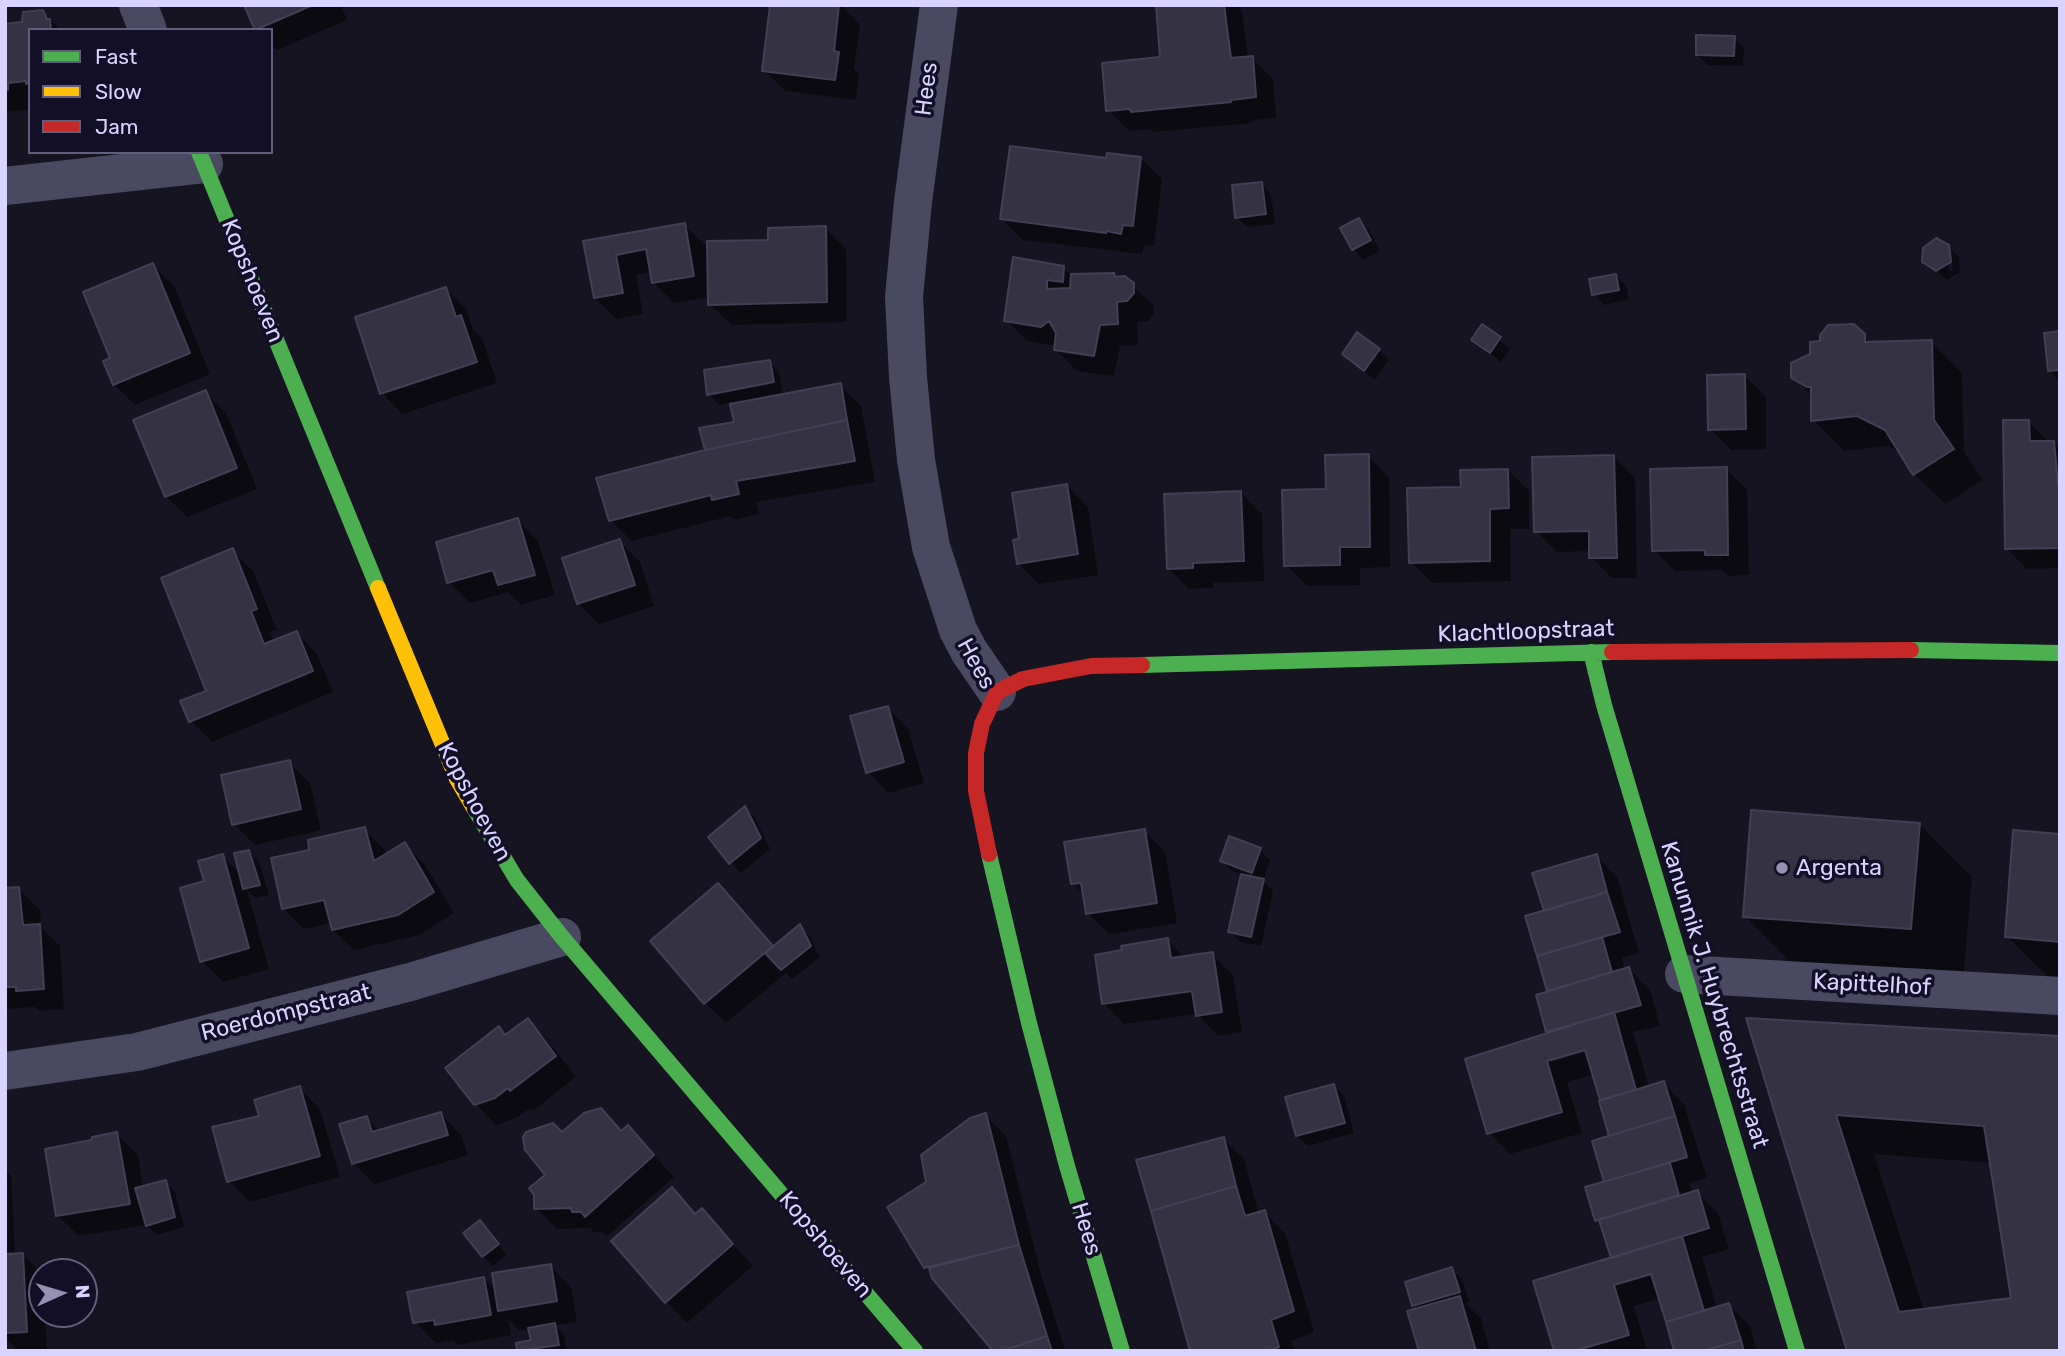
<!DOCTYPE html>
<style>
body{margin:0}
#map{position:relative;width:2065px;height:1356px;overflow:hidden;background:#161421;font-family:Rubik,sans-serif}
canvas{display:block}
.frame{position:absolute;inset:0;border:7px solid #d9d4ff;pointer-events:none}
.legend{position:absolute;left:28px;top:28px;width:245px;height:126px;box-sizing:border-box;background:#130f26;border:2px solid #625e7d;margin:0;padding:9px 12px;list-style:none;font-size:21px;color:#d9d4ff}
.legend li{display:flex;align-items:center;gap:14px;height:35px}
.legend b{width:35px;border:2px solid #625e7d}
.north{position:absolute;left:28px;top:1258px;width:70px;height:70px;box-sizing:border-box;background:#130f26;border:2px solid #625e7d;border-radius:50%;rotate:86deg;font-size:19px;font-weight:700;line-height:28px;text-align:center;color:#d9d4ff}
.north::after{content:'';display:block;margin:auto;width:24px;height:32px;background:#9591b1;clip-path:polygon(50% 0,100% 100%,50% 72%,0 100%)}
</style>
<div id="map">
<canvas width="2065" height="1356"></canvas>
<div class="frame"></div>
<ul class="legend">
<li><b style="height:9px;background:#4caf50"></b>Fast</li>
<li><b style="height:9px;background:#ffc107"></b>Slow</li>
<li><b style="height:9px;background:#c62828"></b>Jam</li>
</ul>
<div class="north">N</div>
</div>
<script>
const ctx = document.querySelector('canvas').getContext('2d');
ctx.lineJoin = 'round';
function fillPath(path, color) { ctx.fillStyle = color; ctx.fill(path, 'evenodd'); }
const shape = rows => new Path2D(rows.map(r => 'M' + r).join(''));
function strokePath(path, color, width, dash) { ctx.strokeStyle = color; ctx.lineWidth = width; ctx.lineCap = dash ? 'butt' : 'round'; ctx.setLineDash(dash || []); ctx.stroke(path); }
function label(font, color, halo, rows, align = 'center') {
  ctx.font = font + ' Rubik,sans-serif'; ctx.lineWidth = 7; ctx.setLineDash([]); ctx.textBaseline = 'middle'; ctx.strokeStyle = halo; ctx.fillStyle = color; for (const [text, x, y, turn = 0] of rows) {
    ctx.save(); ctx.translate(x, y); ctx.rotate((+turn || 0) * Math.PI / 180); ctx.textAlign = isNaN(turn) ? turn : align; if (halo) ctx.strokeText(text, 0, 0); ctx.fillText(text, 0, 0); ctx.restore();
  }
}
fillPath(shape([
 [246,5,341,5,347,20,277,50,271,45,271,30,256,30],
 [772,5,841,5,860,24,854,69,859,74,856,100,785,91,764,70],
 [1157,5,1237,5,1242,12,1248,58,1252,58,1273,79,1276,117,1251,121,1252,123,1154,132,1151,129,1129,131,1108,110,1162,59],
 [43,12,61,30,30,30,28,110,5,112,5,26,23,23],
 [1734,38,1744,48,1743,66,1708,65,1697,55],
 [1141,158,1162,179,1154,246,1144,245,1142,254,1023,240,1002,219,1107,160],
 [1261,184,1271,194,1275,224,1247,227,1237,217],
 [1359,220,1369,230,1380,251,1363,260,1353,249],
 [685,225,709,249,770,241,825,228,846,249,847,322,731,325,710,304,710,297,674,303,653,282,652,272,636,275,643,314,616,319,595,298,585,242],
 [1948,247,1951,249,1948,249,1949,271,1953,271,1951,250,1959,257,1960,272,1947,280,1924,262],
 [1014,259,1063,267,1072,276,1113,274,1132,285,1154,306,1154,314,1148,321,1137,322,1138,345,1120,346,1114,376,1077,371,1056,350,1056,346,1027,341,1006,320],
 [153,266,174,286,210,374,135,405,114,384,113,359],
 [1616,276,1626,286,1629,300,1604,305,1594,294],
 [446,289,467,310,473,330,482,338,497,383,402,414,382,393],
 [1854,326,1872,344,1931,342,1962,373,1964,452,1983,480,1945,504,1914,474,1900,452,1889,446,1844,451,1813,420,1813,397,1793,377,1822,343],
 [1483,327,1510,349,1501,362,1474,340],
 [2060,333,2060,381,2049,371],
 [1379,350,1389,360,1375,380,1344,354],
 [769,362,779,372,783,395,840,385,861,406,875,482,756,502,759,514,734,520,731,516,632,541,611,521,708,451,736,423,732,402,719,405,709,394],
 [1745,376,1766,397,1766,449,1731,450,1710,429],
 [205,393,226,413,257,489,187,517,166,496],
 [2029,422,2050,443,2053,443,2060,449,2060,568,2027,569,2006,548],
 [1368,456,1389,477,1390,567,1360,568,1360,585,1307,586,1286,565,1328,491],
 [1614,457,1635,478,1637,578,1612,578,1591,557,1591,551,1557,552,1536,531],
 [1726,469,1747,490,1749,575,1728,576,1722,570,1675,571,1654,550],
 [1508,470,1529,491,1529,529,1510,529,1511,581,1432,583,1411,562,1462,489],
 [1067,486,1088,507,1098,575,1039,584,1018,563,1021,541],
 [1241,493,1262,514,1264,581,1213,583,1213,588,1189,589,1168,568],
 [517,520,538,541,555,595,521,605,508,592,470,603,449,582],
 [619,541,640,562,654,606,599,624,578,603],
 [232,550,253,571,277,630,270,632,274,642,297,633,317,654,333,692,212,742,191,721,209,692],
 [887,708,908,728,924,783,888,793,868,772],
 [289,762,310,783,321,830,255,845,234,824],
 [745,808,755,818,770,849,741,873,731,862],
 [1919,824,1972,877,1963,981,1797,969,1745,916],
 [364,829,385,850,387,855,405,845,425,865,454,913,419,935,354,950,333,930,331,923,304,929,283,908,311,851],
 [1144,831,1165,852,1177,923,1109,934,1088,913,1085,896,1073,883],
 [2060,835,2060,989,2007,936],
 [1260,850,1270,860,1263,881,1273,891,1261,946,1240,942,1230,932,1243,875,1232,871,1222,861],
 [249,851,259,862,269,895,255,898,247,890,269,969,223,982,202,961,222,856,241,875],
 [1596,856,1617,877,1639,953,1622,958,1625,970,1629,969,1650,990,1660,1026,1633,1032,1649,1087,1663,1083,1684,1104,1707,1178,1689,1183,1692,1193,1697,1192,1718,1213,1729,1249,1702,1257,1717,1309,1729,1305,1750,1326,1757,1351,1676,1351,1661,1298,1634,1306,1647,1351,1556,1351,1613,1259,1603,1226,1597,1220,1606,1183,1611,1137,1594,1074,1567,1082,1582,1133,1510,1154,1489,1133,1549,1033,1538,996,1549,993,1527,918,1546,912],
 [1593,1046,1594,1049,1551,1062,1551,1058],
 [718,886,774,947,800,927,810,937,820,957,792,979,786,973,726,1023,705,1003],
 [19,889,40,910,41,927,60,946,64,1009,39,1011,35,1007,5,1009,5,890],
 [1167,940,1185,958,1212,954,1233,975,1242,1032,1218,1036,1197,1014,1124,1024,1103,1003],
 [527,1020,548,1041,576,1077,533,1111,530,1108,516,1118,496,1125,475,1103,499,1029,507,1036],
 [1748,1020,2059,1038,2060,1351,1849,1351],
 [1874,1154,1991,1163,2013,1300,1924,1311],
 [1334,1086,1344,1096,1354,1133,1308,1146,1297,1136],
 [299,1088,320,1109,340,1177,250,1202,229,1181,261,1117],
 [601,1110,623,1131,628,1127,674,1177,607,1236,603,1232,594,1232,590,1228,557,1229,536,1208,562,1134],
 [441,1114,461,1135,468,1155,374,1184,353,1163,366,1118,380,1132],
 [985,1115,1006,1136,1039,1267,1065,1351,997,1351,926,1267,928,1183],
 [117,1134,138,1155,143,1188,165,1182,175,1192,184,1227,157,1235,147,1225,79,1236,58,1216],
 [1223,1139,1244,1159,1259,1214,1264,1212,1285,1233,1314,1332,1291,1341,1294,1351,1191,1351],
 [5,1169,11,1175,15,1255,23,1254,42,1274,42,1314,45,1314,47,1351,18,1351,5,1338],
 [672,1190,697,1215,702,1210,753,1266,687,1323,666,1302],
 [480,1223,507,1255,493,1266,483,1256],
 [550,1266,571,1287,577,1322,555,1325,564,1335,567,1351,519,1351,533,1341,530,1329,520,1331,508,1319,511,1335,458,1345,453,1340,436,1343,415,1322,484,1279,497,1292],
 [1452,1269,1462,1279,1469,1302,1465,1303,1481,1318,1490,1351,1420,1351,1418,1310,1414,1305]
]), '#0007');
const building = shape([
 [244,5,313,5,255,30,244,5],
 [770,5,839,5,834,51,839,52,835,80,762,71,770,5],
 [1156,5,1224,5,1231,58,1253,56,1256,97,1231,100,1231,102,1131,112,1130,109,1106,111,1102,63,1160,57,1156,5],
 [43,10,47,19,50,19,51,30,30,30,30,83,26,84,26,81,8,83,8,90,5,90,5,24,22,22,23,12,43,10],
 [1696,35,1735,36,1734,56,1696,55,1696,35],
 [1010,146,1106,158,1107,153,1141,157,1133,226,1123,225,1121,234,1107,231,1106,233,1000,219,1010,146],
 [1262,182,1266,214,1235,218,1232,185,1262,182],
 [1359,218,1371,240,1352,250,1340,228,1359,218],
 [685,223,694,276,652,283,646,249,616,255,623,293,594,298,583,241,685,223],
 [826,226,827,302,708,305,707,241,768,240,768,228,826,226],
 [1936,238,1949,245,1951,262,1936,271,1922,262,1923,248,1936,238],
 [1013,257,1064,266,1063,282,1047,280,1047,289,1070,288,1071,274,1114,273,1115,277,1125,276,1134,283,1134,293,1127,301,1117,302,1118,324,1100,325,1094,356,1054,350,1056,333,1049,321,1041,327,1004,321,1013,257],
 [153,263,190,353,113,385,103,361,110,358,83,292,153,263],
 [1616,274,1619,290,1592,295,1589,279,1616,274],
 [446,287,456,317,461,315,477,362,380,394,355,317,446,287],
 [1482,324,1501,337,1490,353,1471,340,1482,324],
 [1854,324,1865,334,1865,342,1932,340,1934,420,1954,449,1913,475,1885,430,1857,416,1811,421,1811,387,1807,387,1791,378,1791,363,1810,354,1810,342,1820,341,1820,335,1828,325,1854,324],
 [2060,331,2060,370,2048,371,2044,333,2060,331],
 [1357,332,1380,349,1364,371,1342,354,1357,332],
 [770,360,774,382,707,395,704,370,770,360],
 [1745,374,1746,429,1708,430,1707,375,1745,374],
 [841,383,847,420,705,450,699,428,734,422,730,404,841,383],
 [206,390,237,468,165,497,133,420,206,390],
 [847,420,855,461,736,481,739,494,712,500,711,495,609,521,596,478,705,450,847,420],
 [2003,420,2029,420,2030,441,2054,441,2058,484,2060,484,2060,548,2005,549,2003,420],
 [1369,454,1370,547,1340,547,1340,565,1284,566,1282,490,1326,489,1325,455,1369,454],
 [1614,455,1617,558,1589,558,1589,531,1534,532,1532,457,1614,455],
 [1727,467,1728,555,1705,555,1705,550,1652,551,1650,469,1727,467],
 [1508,469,1509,508,1490,509,1490,561,1409,563,1407,488,1461,487,1460,470,1508,469],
 [1067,484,1078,554,1017,564,1013,540,1019,539,1012,493,1067,484],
 [1241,491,1244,561,1193,563,1193,568,1167,569,1164,494,1241,491],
 [518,518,535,575,498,585,493,570,447,583,436,542,518,518],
 [620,539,635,585,577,604,562,558,620,539],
 [233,548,257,609,251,611,264,644,297,631,313,671,189,722,180,701,206,691,161,578,233,548],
 [888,706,904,762,866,773,850,716,888,706],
 [290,760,301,809,232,825,221,775,290,760],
 [745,806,761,838,729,864,708,837,745,806],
 [1751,810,1920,823,1911,929,1743,917,1751,810],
 [365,827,374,861,405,842,434,892,398,915,332,930,324,900,282,909,271,858,309,850,308,840,365,827],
 [1145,829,1157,903,1086,914,1081,883,1071,884,1064,842,1145,829],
 [2013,830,2060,834,2060,942,2005,937,2013,830],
 [1229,836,1261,848,1252,873,1220,861,1229,836],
 [249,850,260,885,243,889,234,853,249,850],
 [223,854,249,948,200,962,180,888,204,881,198,861,223,854],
 [1597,854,1607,892,1544,911,1532,873,1597,854],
 [1241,874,1264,879,1251,937,1228,932,1241,874],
 [718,883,773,946,704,1004,650,941,718,883],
 [19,887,23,925,40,924,44,989,16,991,16,987,5,987,5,888,19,887],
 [1607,892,1620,932,1537,956,1525,916,1607,892],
 [800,924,811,946,781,970,765,953,800,924],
 [1602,937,1612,972,1547,991,1537,956,1602,937],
 [1168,938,1171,958,1213,952,1222,1012,1196,1016,1192,991,1102,1004,1095,955,1122,950,1121,946,1168,938],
 [1629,967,1641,1005,1546,1032,1536,995,1629,967],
 [1614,1012,1636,1090,1600,1100,1585,1050,1547,1061,1562,1112,1487,1134,1465,1059,1614,1012],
 [528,1018,556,1056,510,1091,508,1088,495,1098,474,1105,445,1068,499,1026,505,1035,528,1018],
 [1746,1018,2060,1036,2060,1351,1847,1351,1746,1018],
 [1836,1115,1984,1126,2011,1298,1899,1312,1836,1115],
 [1664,1081,1675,1116,1609,1136,1599,1101,1664,1081],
 [1334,1084,1345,1123,1296,1136,1285,1097,1334,1084],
 [300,1086,320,1156,227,1182,212,1127,259,1116,254,1100,300,1086],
 [601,1108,621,1131,628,1125,654,1155,585,1217,581,1212,572,1212,571,1208,534,1209,534,1195,529,1188,545,1175,525,1150,523,1137,526,1132,553,1123,562,1132,584,1113,601,1108],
 [441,1112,448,1135,352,1164,339,1124,367,1116,372,1132,441,1112],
 [986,1113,1019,1245,924,1268,887,1207,926,1182,921,1155,970,1118,986,1113],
 [1675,1116,1687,1157,1604,1182,1592,1141,1675,1116],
 [117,1132,130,1204,56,1216,45,1149,91,1140,92,1137,117,1132],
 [1224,1137,1236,1186,1151,1211,1136,1160,1224,1137],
 [1670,1163,1679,1195,1595,1221,1585,1187,1670,1163],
 [166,1180,175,1217,146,1226,135,1188,166,1180],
 [1236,1186,1245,1216,1265,1210,1294,1311,1271,1320,1279,1347,1267,1351,1190,1351,1151,1211,1236,1186],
 [672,1187,695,1214,702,1208,733,1244,665,1303,611,1241,672,1187],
 [1698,1190,1709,1228,1611,1258,1599,1220,1698,1190],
 [480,1220,499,1244,482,1257,463,1233,480,1220],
 [1682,1236,1704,1311,1666,1322,1651,1274,1614,1285,1629,1335,1574,1351,1554,1351,1533,1281,1682,1236],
 [1019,1245,1047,1336,1002,1351,993,1351,932,1278,929,1268,1019,1245],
 [23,1253,27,1332,5,1333,5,1254,23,1253],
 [551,1264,557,1301,498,1311,492,1273,551,1264],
 [1452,1267,1460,1292,1412,1306,1405,1282,1452,1267],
 [484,1277,491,1315,435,1325,434,1320,413,1323,407,1292,484,1277],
 [1460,1296,1476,1351,1419,1351,1407,1311,1460,1296],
 [1729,1303,1741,1340,1703,1351,1674,1351,1666,1322,1729,1303],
 [555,1323,559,1345,517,1351,516,1343,531,1340,528,1328,555,1323],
 [1047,1336,1052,1351,1002,1351,1047,1336],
 [1741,1340,1744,1351,1703,1351,1741,1340]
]);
fillPath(building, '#343243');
strokePath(building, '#433f54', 2);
strokePath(shape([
 [138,5,148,30],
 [939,5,913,202,904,297,908,377,916,460,931,547,958,630,969,651,997,692],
 [5,186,204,164],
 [1684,974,2060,996],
 [5,1071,137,1052,410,982,562,937]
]), '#4a4962', 38);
strokePath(shape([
 [199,152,378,588],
 [1911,650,2060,653],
 [1591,652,1604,705,1797,1351],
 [1142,665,1612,652],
 [474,808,517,880,562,937,915,1351],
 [989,854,1029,1023,1067,1166,1122,1351]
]), '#4caf50', 16);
strokePath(shape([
 [378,588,457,779,474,808]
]), '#ffc107', 16);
strokePath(shape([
 [1612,652,1911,650],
 [989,854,976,791,976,753,982,724,997,692,1023,679,1091,666,1142,665]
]), '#c62828', 16);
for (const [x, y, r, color] of [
 [1782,868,7,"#9591b1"]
]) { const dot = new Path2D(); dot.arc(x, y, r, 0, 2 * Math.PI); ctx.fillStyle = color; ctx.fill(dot); strokePath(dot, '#130f26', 2.5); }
label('23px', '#d9d4ff', '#130f26', [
 ["Hees",927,89,-83],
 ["Kopshoeven",252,281,68],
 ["Klachtloopstraat",1526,632,-2],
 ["Hees",976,664,61],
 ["Kopshoeven",474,802,62],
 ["Kapittelhof",1872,985,3],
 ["Kanunnik J. Huybrechtsstraat",1714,995,73],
 ["Roerdompstraat",286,1013,-14],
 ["Hees",1086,1229,73],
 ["Kopshoeven",825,1245,50]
]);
label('23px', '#d9d4ff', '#130f26', [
 ["Argenta",1796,868]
], 'left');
</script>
